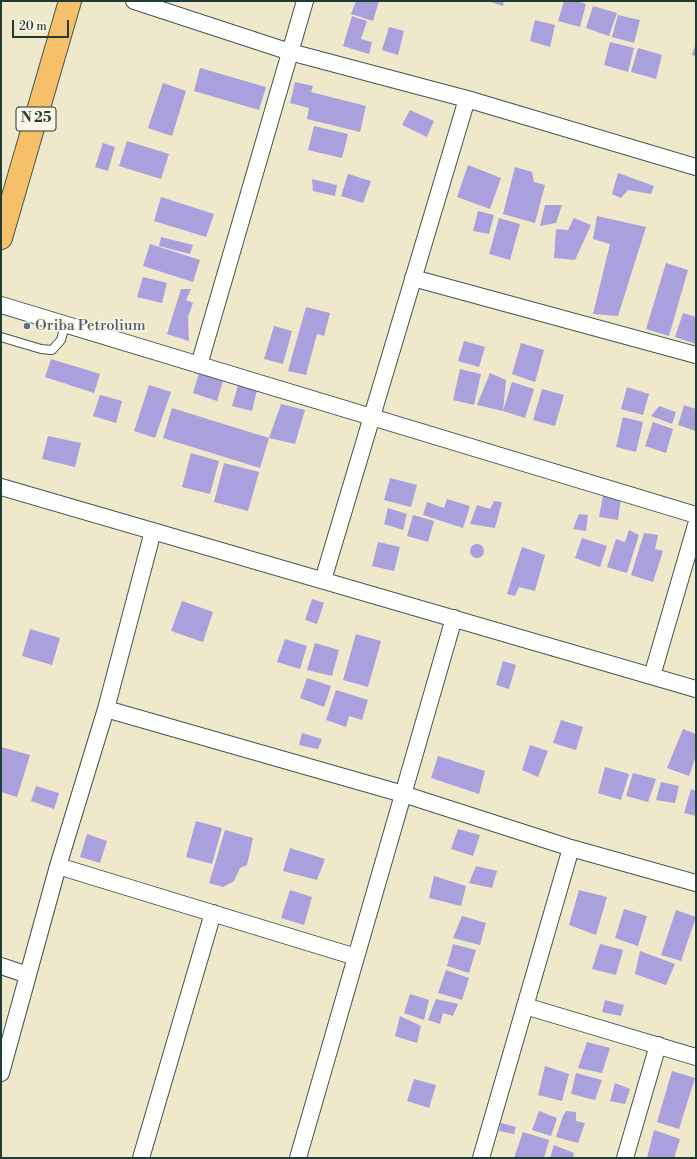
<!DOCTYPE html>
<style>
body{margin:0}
#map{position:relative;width:697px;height:1159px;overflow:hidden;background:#efe8ca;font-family:"Libre Bodoni",serif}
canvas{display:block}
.frame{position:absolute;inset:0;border:2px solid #1f3d34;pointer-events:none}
.scale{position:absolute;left:12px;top:20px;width:57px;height:18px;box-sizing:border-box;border:2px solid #1f3d34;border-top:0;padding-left:5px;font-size:12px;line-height:14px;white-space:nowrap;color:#1f3d34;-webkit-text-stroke:3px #fcf5e5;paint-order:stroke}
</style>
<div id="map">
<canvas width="697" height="1159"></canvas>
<div class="frame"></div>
<div class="scale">20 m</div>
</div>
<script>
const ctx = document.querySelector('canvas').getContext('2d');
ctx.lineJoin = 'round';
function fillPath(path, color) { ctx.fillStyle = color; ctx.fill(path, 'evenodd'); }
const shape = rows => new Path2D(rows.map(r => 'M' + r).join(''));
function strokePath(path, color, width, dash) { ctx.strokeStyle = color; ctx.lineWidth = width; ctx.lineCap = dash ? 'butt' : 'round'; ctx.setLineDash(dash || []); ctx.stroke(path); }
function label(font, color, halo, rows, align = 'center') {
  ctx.font = font + ' "Libre Bodoni",serif'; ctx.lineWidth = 3; ctx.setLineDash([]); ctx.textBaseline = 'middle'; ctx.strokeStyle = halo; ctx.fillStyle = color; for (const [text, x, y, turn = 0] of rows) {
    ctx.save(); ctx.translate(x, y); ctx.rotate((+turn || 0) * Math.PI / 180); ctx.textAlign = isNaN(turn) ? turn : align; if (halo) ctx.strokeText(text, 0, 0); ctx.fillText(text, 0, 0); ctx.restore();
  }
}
fillPath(shape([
 [356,1,379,1,373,21,351,14],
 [488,1,504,1,503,6],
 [564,1,576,1,586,4,580,27,558,21],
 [593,6,617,13,609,36,586,28],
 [618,15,640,20,634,43,612,37],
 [352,16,367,21,361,39,372,42,369,54,343,46],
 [535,20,555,25,550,47,530,41],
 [389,27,404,31,398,55,382,50],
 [610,42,634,48,628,72,604,65],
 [696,43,696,56,692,55],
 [638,48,662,55,656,79,631,72],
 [200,68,266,87,259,110,194,91],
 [295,82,313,86,311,92,366,106,360,132,307,119,309,108,290,103],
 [163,83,186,91,172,136,148,128],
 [410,110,434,121,427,137,402,125],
 [314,126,348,134,342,158,308,150],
 [127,141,169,154,161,179,119,166],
 [103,143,115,147,108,171,95,167],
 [468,165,501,178,490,209,457,197],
 [515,167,532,172,534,182,545,185,535,223,503,214],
 [618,173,654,186,651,194,628,190,621,198,612,194],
 [348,174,371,181,363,203,341,196],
 [312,179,337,185,335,196,313,191],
 [161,197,214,214,206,237,154,221],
 [545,205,562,205,556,223,540,226],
 [478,211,494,215,489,234,473,231],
 [597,216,646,227,618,316,593,314,610,244,593,239],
 [499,218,520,224,510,260,489,254],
 [574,218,591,225,575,260,554,258,556,229,568,230],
 [161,237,193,245,190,254,159,246],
 [150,244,200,260,193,282,143,266],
 [666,263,688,270,669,336,646,329],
 [143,277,167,283,162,303,137,297],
 [181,289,191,289,186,300,193,303,188,317,189,341,167,334],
 [306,307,330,313,324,336,317,334,306,375,288,371],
 [683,313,696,317,696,344,675,337],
 [274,326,292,331,283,364,264,359],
 [464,341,485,347,479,367,458,361],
 [521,343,544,350,535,382,512,374],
 [51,359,100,374,94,393,45,377],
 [460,369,481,374,474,405,453,400],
 [199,373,223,381,217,401,193,393],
 [490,373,506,380,503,411,477,405],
 [512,382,534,389,525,418,503,411],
 [149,385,171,392,155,438,134,431],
 [238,385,257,390,252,411,232,406],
 [627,387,649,394,643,415,621,409],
 [542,389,564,395,555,426,533,420],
 [100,395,122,401,116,423,93,416],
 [281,404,305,410,295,444,269,438],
 [684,405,696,409,696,431,678,425],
 [659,406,676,412,672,424,651,416],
 [172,408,269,438,260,468,163,438],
 [623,417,643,422,636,452,616,447],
 [653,422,673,429,666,453,645,446],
 [48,436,81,443,75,467,42,459],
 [191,453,219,461,210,494,182,487],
 [224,463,259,472,248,511,214,502],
 [390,478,417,485,411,507,384,500],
 [603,496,621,498,618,520,599,517],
 [447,499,470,506,463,528,423,515,427,502,444,508],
 [494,501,502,502,495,528,470,524,477,505,490,509],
 [388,508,407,514,403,530,384,524],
 [579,514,588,515,586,531,573,529],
 [413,515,434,521,428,542,407,536],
 [629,530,639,535,627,573,607,567,616,539,625,542],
 [644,533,658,535,655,549,663,551,653,582,631,575],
 [582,538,607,546,600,567,575,558],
 [378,542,400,547,394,571,372,566],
 '470 551a7 7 0 1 1 14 0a7 7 0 1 1-14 0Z',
 [522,547,545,555,535,591,519,587,515,596,507,594],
 [312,599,324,603,317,624,305,620],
 [182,601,213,612,203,642,171,631],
 [30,629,60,638,52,665,22,656],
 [356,634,381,641,368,687,343,680],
 [285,639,307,646,300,669,277,662],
 [315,643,339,650,332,676,307,670],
 [503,661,516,665,509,689,496,685],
 [307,678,331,686,324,707,300,698],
 [336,690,368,700,362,720,349,716,346,727,326,720],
 [561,720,583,727,576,750,553,743],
 [683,729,696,734,696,756,689,776,667,768],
 [302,733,322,739,318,749,299,745],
 [530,745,548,751,538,777,522,770],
 [1,747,30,755,17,797,1,792],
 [438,756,485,771,479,794,431,778],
 [605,767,629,774,621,800,598,793],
 [633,773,656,779,648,802,626,796],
 [661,782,679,786,675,803,656,800],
 [36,786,59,793,54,809,31,801],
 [691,789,696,791,696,816,684,813],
 [196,821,222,828,212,864,186,857],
 [458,829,480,835,473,856,451,849],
 [225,830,253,838,247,865,240,868,234,881,223,887,209,883],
 [87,834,107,841,100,863,80,857],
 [290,848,325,859,317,880,283,871],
 [476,866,497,871,492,888,469,883],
 [434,876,466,886,461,906,429,898],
 [290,890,312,897,304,925,281,918],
 [579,890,607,897,596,935,569,925],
 [624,909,647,916,638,946,615,938],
 [676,910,696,917,681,961,661,955],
 [462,916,486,923,480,945,453,938],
 [453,944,476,950,469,973,447,966],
 [600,944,623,950,616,975,592,969],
 [640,951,675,964,666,985,635,974],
 [446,970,469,978,462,1000,438,993],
 [410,994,429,1000,424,1020,404,1013],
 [436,999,458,1004,453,1016,443,1013,440,1024,428,1020],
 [605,1000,624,1005,621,1016,602,1012],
 [400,1016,421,1026,417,1043,395,1036],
 [587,1042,610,1048,602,1073,578,1068],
 [545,1066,569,1074,562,1101,538,1095],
 [672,1071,695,1078,679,1129,657,1122],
 [576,1073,602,1080,595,1100,571,1094],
 [414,1079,436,1085,429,1108,407,1101],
 [615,1083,630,1089,625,1104,610,1101],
 [539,1111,557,1118,551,1136,532,1130],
 [566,1111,576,1112,576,1121,585,1123,578,1143,556,1137,563,1116],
 [501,1123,516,1127,514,1134,499,1131],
 [654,1130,680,1139,674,1158,647,1158],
 [523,1132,549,1140,544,1158,514,1158],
 [554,1145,574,1153,573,1158,550,1158]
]), '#aaa0de');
const lane = shape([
 [1,337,41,349,52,350,61,340,65,325]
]);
const street = shape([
 [134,1,290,52,467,99,696,167],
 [413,278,696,355],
 [1,305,696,515],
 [199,365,305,1],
 [1,487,696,689],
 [323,580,467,99],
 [652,676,696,525],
 [106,709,403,794,571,848,696,883],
 [58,866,356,957],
 [1,966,28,975],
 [525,1006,696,1057],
 [1,1073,58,866,106,709,153,531],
 [141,1158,213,913],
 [298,1158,454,618],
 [481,1158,571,848],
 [625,1158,658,1045]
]);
const primary = shape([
 [1,238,70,1]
]);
strokePath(lane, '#3e574a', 10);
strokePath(street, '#3e574a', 18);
strokePath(primary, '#3e574a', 24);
strokePath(lane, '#fff', 8);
strokePath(street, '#fff', 16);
strokePath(primary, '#f6c06b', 22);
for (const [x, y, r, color] of [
 [27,326,4,"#5c6f8a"]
]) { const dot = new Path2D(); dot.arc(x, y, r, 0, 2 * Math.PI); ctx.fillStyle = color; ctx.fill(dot); strokePath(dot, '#fcf5e5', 1.5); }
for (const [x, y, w] of [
 [36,119,40]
]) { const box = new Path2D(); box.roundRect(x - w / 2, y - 12, w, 24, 3); ctx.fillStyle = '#fcf5e5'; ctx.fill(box); strokePath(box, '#1f3d34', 1); }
label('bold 14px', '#1f3d34', null, [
 ["N 25",36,119]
]);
label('15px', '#4e5e75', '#fcf5e5', [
 ["Oriba Petrolium",35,326]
], 'left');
</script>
